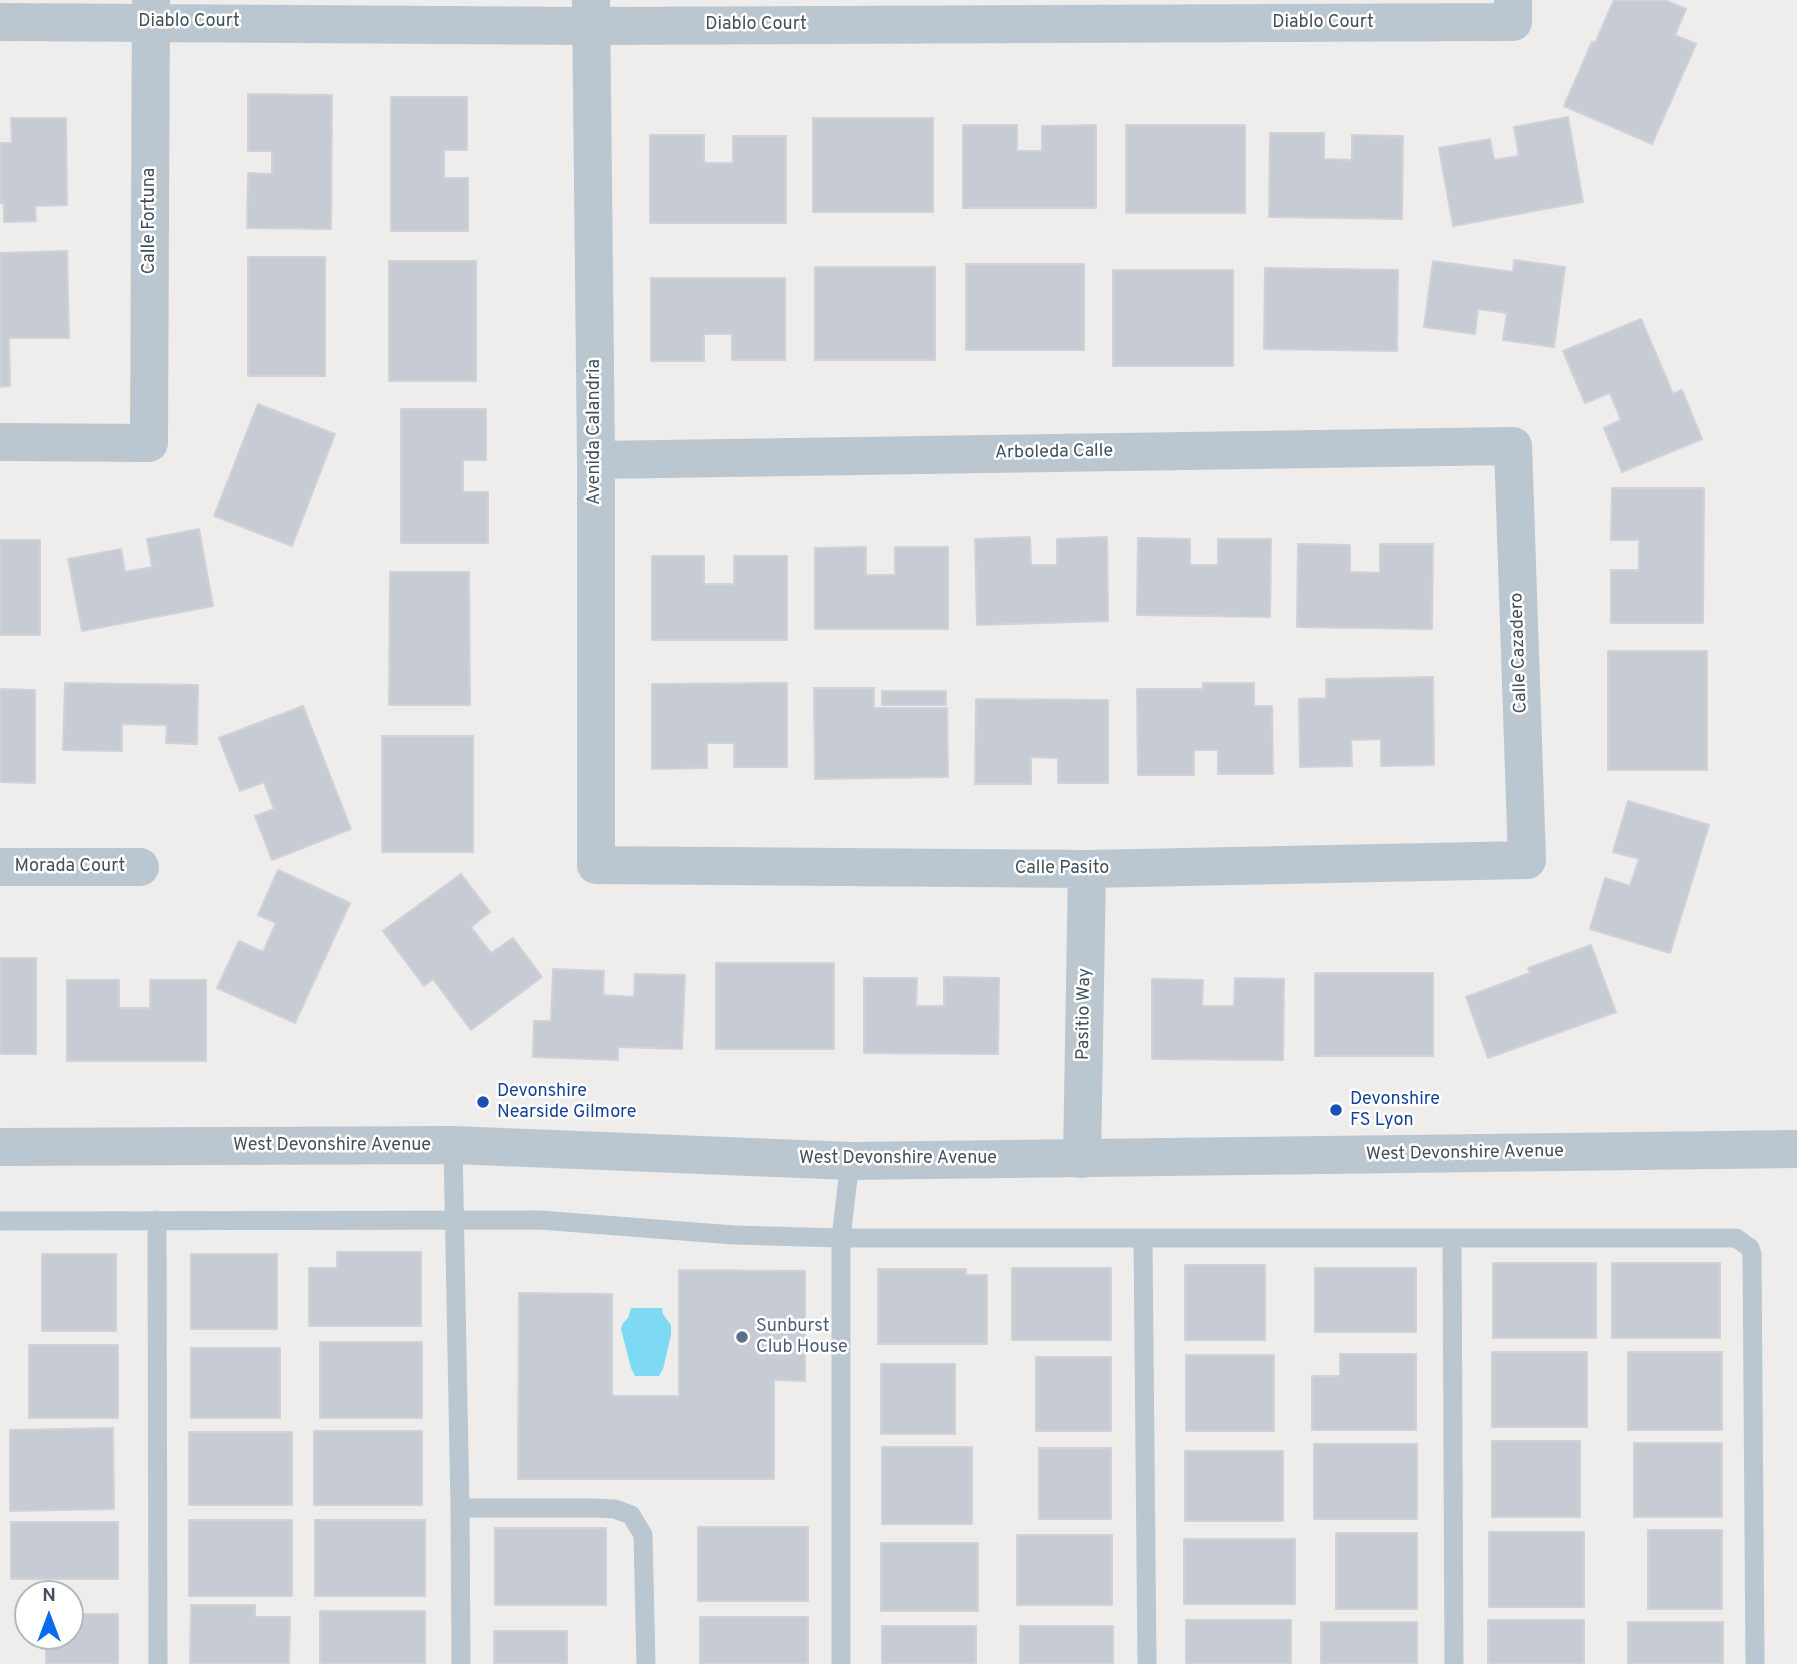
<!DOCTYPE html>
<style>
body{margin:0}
#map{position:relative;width:1797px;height:1664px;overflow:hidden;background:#efecec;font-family:Overpass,sans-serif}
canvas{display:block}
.north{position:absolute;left:14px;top:1580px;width:70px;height:70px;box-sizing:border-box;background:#fff;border:2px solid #b4b9bd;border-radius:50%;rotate:0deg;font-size:19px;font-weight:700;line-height:28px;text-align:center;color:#43505b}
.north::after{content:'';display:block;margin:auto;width:24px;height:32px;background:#0a6bec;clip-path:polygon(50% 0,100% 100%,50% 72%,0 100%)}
</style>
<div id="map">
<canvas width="1797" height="1664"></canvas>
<div class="north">N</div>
</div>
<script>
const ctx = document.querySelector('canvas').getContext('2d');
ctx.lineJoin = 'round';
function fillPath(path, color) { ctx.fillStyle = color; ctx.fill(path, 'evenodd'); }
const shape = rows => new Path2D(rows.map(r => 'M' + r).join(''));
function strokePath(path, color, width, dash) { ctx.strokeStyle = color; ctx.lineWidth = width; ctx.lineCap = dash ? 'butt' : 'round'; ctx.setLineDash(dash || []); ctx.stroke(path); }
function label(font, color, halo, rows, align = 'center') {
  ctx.font = font + ' Overpass,sans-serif'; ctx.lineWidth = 5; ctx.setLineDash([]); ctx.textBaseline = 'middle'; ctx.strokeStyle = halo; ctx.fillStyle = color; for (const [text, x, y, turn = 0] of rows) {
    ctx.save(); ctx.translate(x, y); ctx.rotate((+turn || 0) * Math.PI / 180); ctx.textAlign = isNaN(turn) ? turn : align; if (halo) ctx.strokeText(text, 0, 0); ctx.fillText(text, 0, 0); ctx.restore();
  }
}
fillPath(shape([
 [631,1308,662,1308,663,1314,671,1325,671,1335,663,1369,659,1376,635,1376,631,1368,621,1329,623,1323,628,1318]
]), '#7edaf3');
const building = shape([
 [1614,0,1665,0,1686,9,1675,35,1696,44,1652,144,1564,106,1592,42,1595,43,1614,0],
 [248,94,332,95,331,229,247,228,248,173,272,174,272,151,248,151,248,94],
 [391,97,467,97,467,150,444,150,444,178,468,178,468,231,391,231,391,97],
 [1568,117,1583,202,1453,226,1439,148,1490,139,1494,160,1519,156,1514,127,1568,117],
 [11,118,66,118,67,205,35,206,36,221,4,222,4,203,0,203,0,143,12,143,11,118],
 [813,118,933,118,933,212,813,212,813,118],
 [963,125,1017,125,1017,151,1042,151,1042,126,1096,125,1096,208,963,208,963,125],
 [1126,125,1245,125,1245,213,1126,213,1126,125],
 [1270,133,1324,133,1324,159,1352,160,1352,135,1403,136,1402,219,1269,217,1270,133],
 [650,135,704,135,704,163,733,163,733,136,786,136,786,223,650,223,650,135],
 [67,251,69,338,9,338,10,386,0,387,0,253,67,251],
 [248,257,325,257,325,376,248,376,248,257],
 [1514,260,1565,267,1554,347,1503,340,1507,313,1478,309,1475,334,1424,327,1433,261,1513,272,1514,260],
 [389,261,476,261,476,381,389,381,389,261],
 [966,264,1084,264,1084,350,966,350,966,264],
 [815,267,935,267,935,360,815,360,815,267],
 [1265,268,1398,270,1397,351,1264,349,1265,268],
 [1113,270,1233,270,1233,366,1113,366,1113,270],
 [651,278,785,278,785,360,732,360,732,334,704,334,704,361,651,361,651,278],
 [1641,319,1673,394,1682,390,1702,439,1622,472,1604,428,1621,420,1610,393,1585,403,1563,351,1641,319],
 [258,404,335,434,292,546,214,516,258,404],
 [401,409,486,409,486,460,463,460,463,492,488,492,488,543,401,543,401,409],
 [1612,488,1704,488,1703,623,1611,623,1611,570,1639,570,1639,540,1611,540,1612,488],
 [199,529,213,606,82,631,68,559,121,549,125,572,152,567,147,539,199,529],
 [1030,537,1031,565,1057,565,1057,539,1107,537,1108,621,977,625,975,539,1030,537],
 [1138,538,1190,539,1190,565,1218,565,1218,539,1271,539,1270,617,1137,615,1138,538],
 [0,540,40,540,40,635,0,635,0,540],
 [1298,544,1350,545,1350,572,1380,573,1380,544,1433,544,1432,629,1297,627,1298,544],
 [866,547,866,575,895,575,895,547,948,547,948,629,815,629,815,548,866,547],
 [652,556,704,556,704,584,734,584,734,556,787,556,787,640,652,640,652,556],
 [390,572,469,572,470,705,389,705,390,572],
 [1608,651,1707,651,1707,770,1608,770,1608,651],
 [1433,677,1434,765,1381,766,1381,739,1351,740,1352,766,1300,767,1299,699,1326,698,1326,679,1433,677],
 [65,683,198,685,197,744,166,743,167,725,122,724,122,751,63,750,65,683],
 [787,683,787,767,734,767,734,743,707,743,707,768,652,769,652,684,787,683],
 [1203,683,1254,683,1254,706,1272,706,1273,774,1218,774,1218,750,1194,750,1194,775,1138,775,1137,689,1203,689,1203,683],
 [814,688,874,688,874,708,947,708,948,777,815,779,814,688],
 [0,689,35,690,35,783,0,782,0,689],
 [882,691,946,691,946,705,882,705,882,691],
 [976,699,1108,700,1108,783,1058,783,1058,758,1031,757,1031,784,975,784,976,699],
 [303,706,351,829,272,860,255,816,274,809,264,782,240,791,219,738,303,706],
 [382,736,473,736,473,852,382,852,382,736],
 [1628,801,1709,825,1670,953,1590,929,1605,878,1630,886,1639,859,1613,852,1628,801],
 [278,870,350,903,295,1023,217,988,239,941,263,952,276,923,258,915,278,870],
 [461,874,490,912,471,927,491,953,513,938,542,977,471,1030,433,979,424,986,383,931,461,874],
 [1591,945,1616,1012,1488,1058,1466,997,1530,973,1528,968,1591,945],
 [0,958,36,958,36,1054,0,1054,0,958],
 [716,963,834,963,834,1049,716,1049,716,963],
 [553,969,604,971,603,995,634,997,635,974,685,975,682,1049,618,1047,618,1060,533,1057,534,1021,551,1021,553,969],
 [1315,973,1433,973,1433,1056,1315,1056,1315,973],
 [944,977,999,978,998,1054,864,1053,864,978,917,978,916,1006,944,1006,944,977],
 [1235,978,1284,979,1283,1060,1152,1059,1152,979,1203,980,1202,1006,1234,1006,1235,978],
 [67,980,119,980,119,1008,150,1008,150,980,206,980,206,1061,67,1061,67,980],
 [337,1252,421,1252,421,1326,309,1326,309,1268,337,1268,337,1252],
 [42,1254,116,1254,116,1331,42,1331,42,1254],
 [191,1254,277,1254,277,1329,191,1329,191,1254],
 [1493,1263,1596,1263,1596,1338,1493,1338,1493,1263],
 [1612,1263,1720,1263,1720,1338,1612,1338,1612,1263],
 [1185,1265,1265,1265,1265,1340,1185,1340,1185,1265],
 [1012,1268,1111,1268,1111,1340,1012,1340,1012,1268],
 [1315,1268,1416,1268,1416,1332,1315,1332,1315,1268],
 [878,1269,966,1269,966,1275,987,1275,987,1344,878,1344,878,1269],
 [679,1270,805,1271,805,1381,774,1380,774,1479,518,1479,519,1293,612,1294,612,1396,679,1396,679,1270],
 [320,1342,422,1342,422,1418,320,1418,320,1342],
 [29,1345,118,1345,118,1418,29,1418,29,1345],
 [191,1348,280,1348,280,1418,191,1418,191,1348],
 [1492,1352,1587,1352,1587,1427,1492,1427,1492,1352],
 [1628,1352,1722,1352,1722,1430,1628,1430,1628,1352],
 [1340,1354,1416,1354,1416,1430,1312,1430,1312,1376,1340,1376,1340,1354],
 [1186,1355,1274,1355,1274,1431,1186,1431,1186,1355],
 [1036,1357,1111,1357,1111,1431,1036,1431,1036,1357],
 [881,1364,955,1364,955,1434,881,1434,881,1364],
 [113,1428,114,1509,10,1511,10,1430,113,1428],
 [314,1431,422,1431,422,1505,314,1505,314,1431],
 [189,1432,292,1432,292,1505,189,1505,189,1432],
 [1492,1441,1580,1441,1580,1517,1492,1517,1492,1441],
 [1634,1443,1722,1443,1722,1517,1634,1517,1634,1443],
 [1314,1444,1417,1444,1417,1519,1314,1519,1314,1444],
 [882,1447,972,1447,972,1524,882,1524,882,1447],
 [1039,1448,1111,1448,1111,1519,1039,1519,1039,1448],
 [1185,1451,1283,1451,1283,1521,1185,1521,1185,1451],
 [189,1520,292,1520,292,1596,189,1596,189,1520],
 [315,1520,425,1520,425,1596,315,1596,315,1520],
 [11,1522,118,1522,118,1579,11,1579,11,1522],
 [698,1527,808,1527,808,1601,698,1601,698,1527],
 [495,1528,606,1528,606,1605,495,1605,495,1528],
 [1648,1530,1722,1530,1722,1609,1648,1609,1648,1530],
 [1489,1532,1584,1532,1584,1607,1489,1607,1489,1532],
 [1336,1533,1417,1533,1417,1609,1336,1609,1336,1533],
 [1017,1535,1112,1535,1112,1605,1017,1605,1017,1535],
 [1184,1539,1295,1539,1295,1604,1184,1604,1184,1539],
 [881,1543,978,1543,978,1611,881,1611,881,1543],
 [191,1605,255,1605,255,1617,290,1617,289,1664,190,1664,191,1605],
 [320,1611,425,1611,425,1664,320,1664,320,1611],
 [70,1614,118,1614,118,1664,46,1664,46,1636,70,1636,70,1614],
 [700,1617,808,1617,808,1664,700,1664,700,1617],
 [1186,1620,1291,1620,1291,1664,1186,1664,1186,1620],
 [1488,1620,1584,1620,1584,1664,1488,1664,1488,1620],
 [1321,1622,1417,1622,1417,1664,1321,1664,1321,1622],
 [1628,1622,1723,1622,1723,1664,1628,1664,1628,1622],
 [882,1626,976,1626,976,1664,882,1664,882,1626],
 [1020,1626,1113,1626,1113,1664,1020,1664,1020,1626],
 [494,1631,567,1631,567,1664,494,1664,494,1631]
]);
fillPath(building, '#c7cbd3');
strokePath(building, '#d0d2d9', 2);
strokePath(shape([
 [453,1145,460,1508,461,1664],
 [157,1220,158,1664],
 [0,1221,540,1220,734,1235,841,1238,1736,1238,1750,1248,1752,1254,1755,1664],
 [1452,1238,1454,1664],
 [1143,1239,1147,1664],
 [460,1508,597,1508,615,1509,631,1515,643,1535,646,1664],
 [841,1664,841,1238,850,1161]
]), '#bbc7d0', 19);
strokePath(shape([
 [591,0,596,460,596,865,1087,869,1527,860,1513,446,596,460],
 [0,22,591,26,1513,22,1513,0],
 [0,442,149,443,151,0],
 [0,867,140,867],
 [1082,1159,1087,869]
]), '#bbc7d0', 38);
strokePath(shape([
 [0,1147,453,1145,850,1161,1797,1149]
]), '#bbc7d0', 38);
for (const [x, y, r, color] of [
 [483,1102,7,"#1a4fb4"],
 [1336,1110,7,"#1a4fb4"],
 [742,1337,7,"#5c6f8a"]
]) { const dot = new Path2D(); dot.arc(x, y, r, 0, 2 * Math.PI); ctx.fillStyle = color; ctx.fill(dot); strokePath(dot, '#fff', 2.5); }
label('18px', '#43505b', '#fff', [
 ["Diablo Court",189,22],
 ["Diablo Court",1323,23],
 ["Diablo Court",756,25],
 ["Calle Fortuna",150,221,-90],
 ["Avenida Calandria",595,432,-90],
 ["Arboleda Calle",1054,453,-1],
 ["Calle Cazadero",1520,653,-92],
 ["Morada Court",70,867],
 ["Calle Pasito",1062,869],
 ["Pasitio Way",1085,1014,-89],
 ["West Devonshire Avenue",332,1146],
 ["West Devonshire Avenue",1465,1154,-1],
 ["West Devonshire Avenue",898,1159]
]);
label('18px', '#164399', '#fff', [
 ["Devonshire",497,1092],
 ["Nearside Gilmore",497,1113],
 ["Devonshire",1350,1100],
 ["FS Lyon",1350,1121]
], 'left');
label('18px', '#4e5e75', '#fff', [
 ["Sunburst",756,1327],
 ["Club House",756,1348]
], 'left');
</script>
